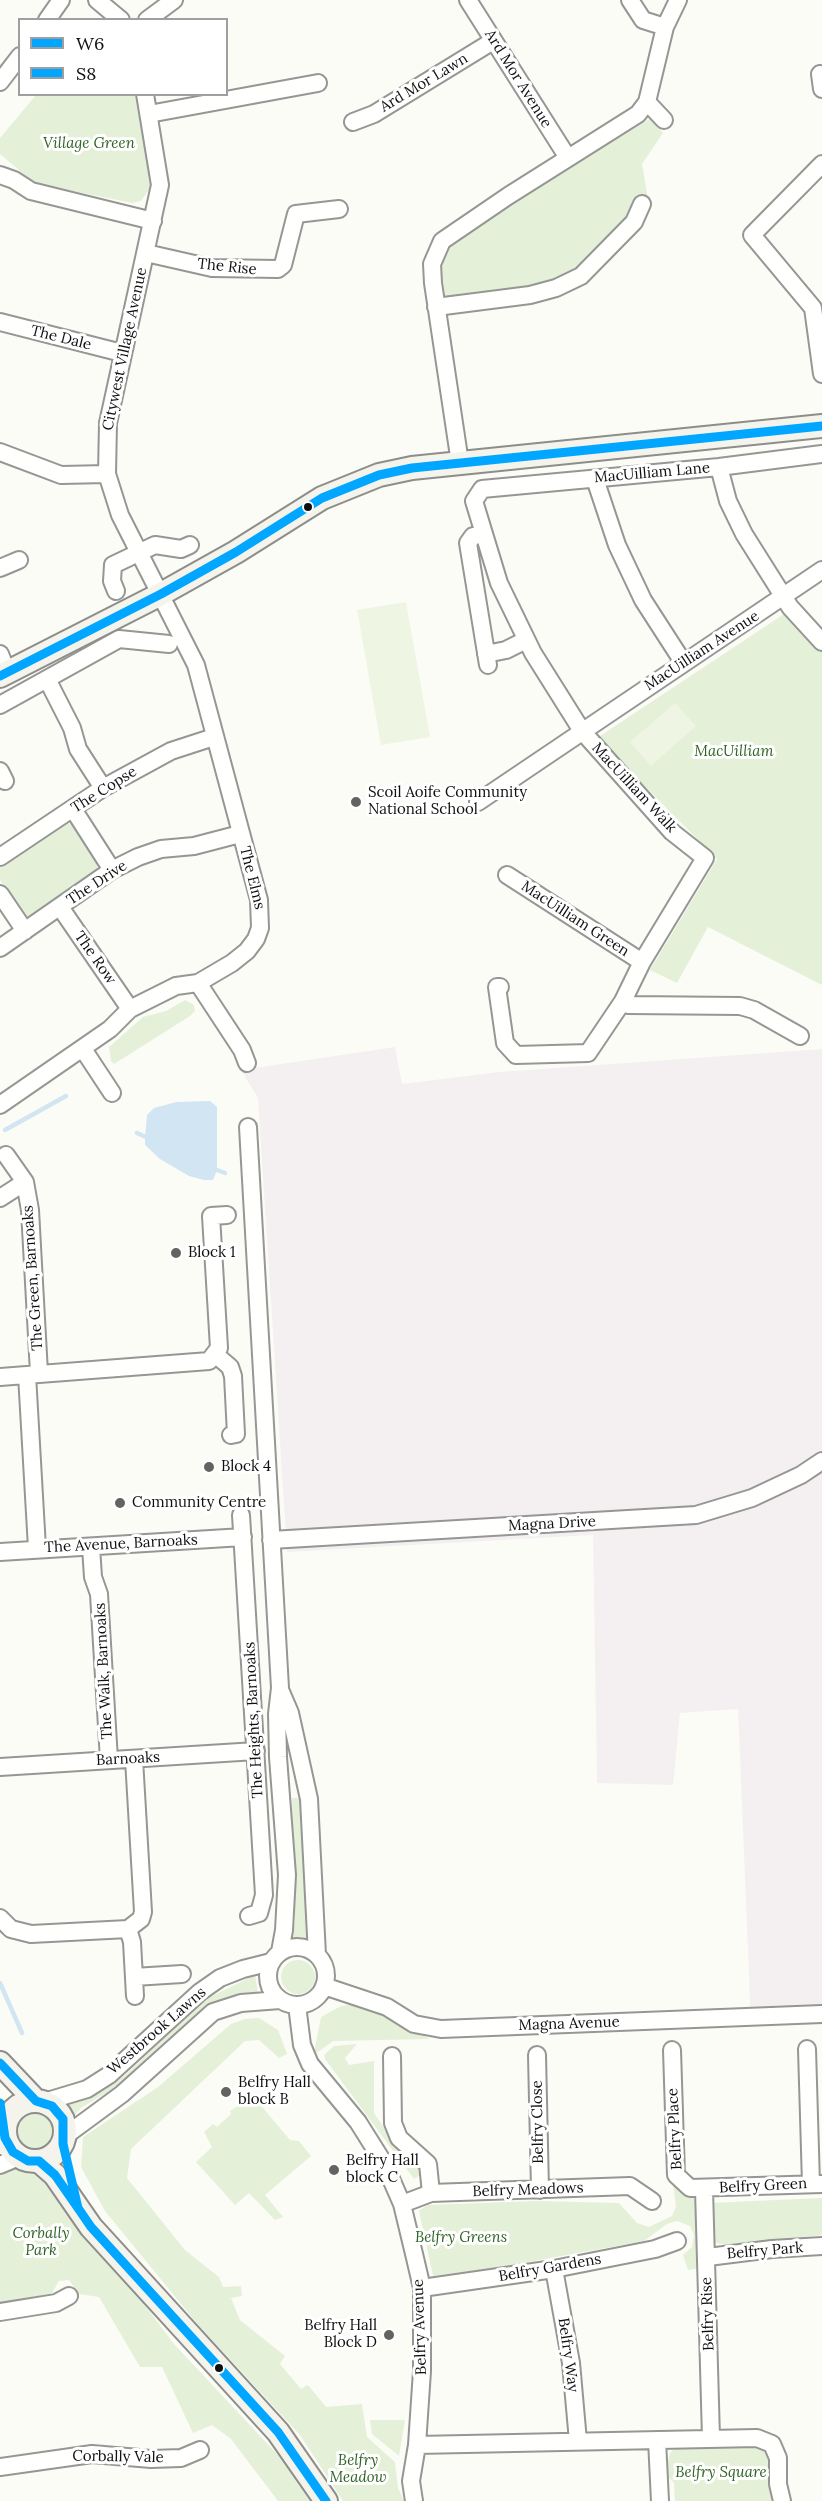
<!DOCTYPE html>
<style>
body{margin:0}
#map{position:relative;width:822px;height:2501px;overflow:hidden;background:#fcfcf7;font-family:Lora,serif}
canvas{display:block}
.legend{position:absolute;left:18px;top:18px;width:210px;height:78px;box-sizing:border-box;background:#fff;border:2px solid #9f9f9f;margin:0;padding:8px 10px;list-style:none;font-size:18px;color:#101010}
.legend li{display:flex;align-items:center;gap:12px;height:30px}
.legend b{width:30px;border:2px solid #9f9f9f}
</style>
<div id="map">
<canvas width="822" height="2501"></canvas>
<ul class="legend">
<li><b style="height:8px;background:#00a6ff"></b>W6</li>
<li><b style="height:8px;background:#00a6ff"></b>S8</li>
</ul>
</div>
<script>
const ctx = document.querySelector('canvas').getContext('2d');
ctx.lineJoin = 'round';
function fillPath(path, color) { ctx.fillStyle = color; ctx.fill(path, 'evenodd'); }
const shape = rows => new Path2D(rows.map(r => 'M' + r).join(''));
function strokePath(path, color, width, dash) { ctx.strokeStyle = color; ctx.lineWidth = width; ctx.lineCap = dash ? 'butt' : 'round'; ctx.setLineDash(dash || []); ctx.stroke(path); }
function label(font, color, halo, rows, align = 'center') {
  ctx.font = font + ' Lora,serif'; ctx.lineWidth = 6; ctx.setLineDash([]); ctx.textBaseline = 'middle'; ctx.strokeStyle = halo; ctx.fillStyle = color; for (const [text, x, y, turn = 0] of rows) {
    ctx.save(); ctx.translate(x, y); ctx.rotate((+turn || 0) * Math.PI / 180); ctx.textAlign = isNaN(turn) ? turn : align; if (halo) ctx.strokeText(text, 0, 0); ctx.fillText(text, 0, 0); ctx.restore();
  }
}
fillPath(shape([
 [395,1047,402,1084,499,1072,822,1049,822,2023,751,2025,738,1709,680,1713,673,1785,597,1783,593,1535,287,1552,258,1098,241,1070]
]), '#f4f0f2');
fillPath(shape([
 [36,95,135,95,151,187,141,201,132,203,34,183,0,154,0,138],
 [651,118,663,133,642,164,648,199,587,264,551,283,444,297,440,267,447,249,458,236],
 [784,614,822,652,822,985,708,927,677,983,650,970,717,859,597,738],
 [66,823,72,824,97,862,97,868,95,872,31,917,23,915,0,880,0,868],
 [185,1000,194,1005,195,1011,190,1016,114,1064,111,1061,109,1047,143,1017,166,1011],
 [292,1798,300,1798,308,1940,289,1937,295,1923],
 '281 1977a17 17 0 1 1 34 0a17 17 0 1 1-34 0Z',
 [255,1975,258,1994,227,1998,205,2011,131,2078,81,2108,72,2118,62,2103,96,2093,124,2076,206,1999],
 [356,2004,382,2013,430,2039,333,2041,318,2052,314,2052,321,2017,341,2006],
 [259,2018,278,2030,287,2054,279,2058,259,2040,245,2041,131,2149,127,2178,185,2250,219,2277,223,2287,241,2286,242,2296,231,2298,240,2320,285,2356,280,2364,301,2389,308,2385,326,2407,362,2404,367,2437,395,2462,398,2488,404,2501,343,2501,300,2435,199,2326,105,2211,81,2167,83,2137,158,2087,231,2024,245,2019],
 [357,2044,345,2058,349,2065,374,2061,374,2113,401,2153,424,2173,414,2179,325,2059,324,2055,334,2046],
 [253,2096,290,2140,299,2141,311,2156,265,2195,283,2217,275,2220,249,2193,235,2205,196,2162,212,2147,204,2132,213,2124,217,2127,231,2114,230,2111],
 '14 2131a19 19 0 1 1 38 0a19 19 0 1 1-38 0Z',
 [17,2161,41,2167,174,2344,290,2468,314,2501,278,2501,231,2439,212,2425,193,2433,162,2367,140,2367,99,2297,79,2294,69,2280,59,2281,49,2298,0,2304,0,2169],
 [673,2185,681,2186,709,2203,822,2198,822,2235,728,2245,710,2242,701,2268,688,2270,683,2255,692,2247,694,2235,690,2226,677,2221,667,2224,644,2241,490,2269,433,2276,419,2211,427,2205,536,2201,619,2203,637,2223,649,2227,672,2216,676,2206],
 [370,2420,405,2420,399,2456,372,2434],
 [760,2445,769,2454,770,2488,775,2501,675,2501,674,2483,668,2477,668,2462,670,2453,675,2448]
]), '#e5f0d9');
fillPath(shape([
 [406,602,430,737,381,745,357,610],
 [675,703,696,726,651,766,630,742]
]), '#eef5e2');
fillPath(shape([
 [210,1101,217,1107,217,1170,213,1180,204,1180,189,1176,160,1159,145,1145,145,1139,147,1115,154,1108,176,1102]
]), '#d1e5f3');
strokePath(shape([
 [5,1130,66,1096],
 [137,1133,146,1137],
 [217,1170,225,1173],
 [0,1983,22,2033]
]), '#d1e5f3', 4.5);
const street = shape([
 [97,0,121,20],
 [468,0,568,158],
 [630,0,643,20,665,27],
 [47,20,61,0],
 [147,20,174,0],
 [820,74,822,89],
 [0,82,20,56],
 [647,102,664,120],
 [149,114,318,83],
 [353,122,374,114,493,41],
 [822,164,752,235,813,308,822,374],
 [0,175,14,180,31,191,153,221],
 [146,253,212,268,278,269,283,265,296,214,339,209],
 [436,307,530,295,556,288,581,276,634,222,642,204],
 [0,322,122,353],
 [0,452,61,475,107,474],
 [460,463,433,283,432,264,442,241,508,196,638,114,647,102,665,27,678,0],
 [719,467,728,501,744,534,790,607,822,642],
 [595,479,617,545,643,600,683,662],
 [484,534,473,536,468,543,488,665],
 [0,568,19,560],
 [116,591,112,581,113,565,155,545,181,549,190,545],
 [0,654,7,672],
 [486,654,506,650,526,640],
 [47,679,72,728,78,749,103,788],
 [0,705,119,639,169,644],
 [0,771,5,781],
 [478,802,822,570],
 [73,809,112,870],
 [0,857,103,788,171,751,214,737],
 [507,875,642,962],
 [0,894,25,931],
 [60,907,130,1009],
 [0,948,112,870,138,857,161,849,194,846,240,834],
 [198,983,242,1050,247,1063],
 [500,987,497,987,505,1043,516,1055,588,1053,623,1001,642,962,705,858,672,832,582,731,533,653,499,583,474,501,482,489,719,467,822,454],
 [623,1001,628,1005,740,1006,754,1010,800,1036],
 [83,1049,112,1093],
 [0,1105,110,1029,130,1009,176,986,198,983,232,963,247,951,256,939,260,928,259,900,196,665,120,515,107,474,108,423,160,185,145,94],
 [248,1127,280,1688,277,1714,278,1757,287,1875,284,1930,280,1952],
 [6,1155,25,1182,30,1210,39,1373],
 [0,1198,25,1182],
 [216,1355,230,1367,233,1376,236,1434,231,1435],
 [27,1375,37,1548],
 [0,1377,209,1361,219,1348,211,1216,227,1215],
 [241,1515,264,1895,259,1913,249,1916],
 [271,1540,696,1515,752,1498,801,1475,822,1461],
 [91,1547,93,1577,99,1594,109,1760],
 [0,1552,243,1537],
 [281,1692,290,1713,309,1799,317,1955],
 [0,1767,256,1751],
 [0,1918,11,1929,31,1934,128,1929,132,1942,135,1996],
 [128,1929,141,1919,143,1912,134,1759],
 '268 1976a29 29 0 1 1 58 0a29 29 0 1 1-58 0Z',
 [134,1977,182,1974],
 [324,1986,387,2007,414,2024,441,2029,822,2014],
 [297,2005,302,2045,310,2064,358,2122,385,2165,402,2204,415,2258,422,2288,422,2371,417,2445,411,2481,414,2501],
 [807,2049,811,2184],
 [672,2050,676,2175,690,2188,822,2184],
 [537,2055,540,2190],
 [392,2056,393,2123,399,2138,428,2164,431,2193],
 [44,2102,87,2089,109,2075,200,1992,220,1978,243,1969,271,1962],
 [65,2136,122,2094,213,2012,241,2003,280,2000],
 [0,2146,5,2138],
 [0,2165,19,2157],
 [704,2189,711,2438],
 [402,2204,431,2193,630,2186,652,2201],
 [708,2257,772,2249,822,2246],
 [554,2269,571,2363,578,2441],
 [422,2288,554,2269,655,2249,677,2241],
 [0,2312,56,2303,69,2296],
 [657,2440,660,2501],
 [417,2445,757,2438,772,2444,778,2458,778,2484,782,2501],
 [0,2467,92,2454,151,2459,181,2458,200,2450]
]);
const secondary = shape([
 [0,676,161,594,236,552,322,498,379,475,412,468,822,426],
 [0,2063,36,2101],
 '5 2131a30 30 0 1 1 60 0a30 30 0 1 1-60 0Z',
 [39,2161,55,2175,91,2227,278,2432,326,2501]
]);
strokePath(street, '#969694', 20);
strokePath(secondary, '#8d8d8b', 26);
strokePath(street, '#fffffe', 16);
strokePath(secondary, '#f5f4ec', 22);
strokePath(shape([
 [0,676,161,594,236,552,322,498,379,475,412,468,822,426]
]), '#00a6ff', 9);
strokePath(shape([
 [0,2063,36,2101,52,2106,63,2119,63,2144,78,2208,91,2227,278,2432,326,2501],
 [0,2103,5,2138,13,2152,28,2161,39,2161,55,2175,80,2211]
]), '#00a6ff', 9);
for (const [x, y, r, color] of [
 [308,507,5,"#101010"],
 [356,802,6,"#636361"],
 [176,1253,6,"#636361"],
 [209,1467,6,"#636361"],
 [120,1503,6,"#636361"],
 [226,2092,6,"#636361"],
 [334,2170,6,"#636361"],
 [389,2335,6,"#636361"],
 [219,2368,5,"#101010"]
]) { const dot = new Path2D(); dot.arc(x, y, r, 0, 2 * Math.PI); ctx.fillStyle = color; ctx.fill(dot); strokePath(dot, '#fff', 2); }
label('15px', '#101010', '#fff', [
 ["Ard Mor Avenue",518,79,58],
 ["Ard Mor Lawn",424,83,-31],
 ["The Rise",227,267,6],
 ["The Dale",61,338,14],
 ["Citywest Village Avenue",125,349,-78],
 ["MacUilliam Lane",652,473,-5],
 ["MacUilliam Avenue",702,651,-33],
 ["MacUilliam Walk",634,788,47],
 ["The Copse",104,790,-32],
 ["The Elms",252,878,76],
 ["The Drive",97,883,-33],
 ["MacUilliam Green",575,919,33],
 ["The Row",95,958,55],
 ["The Green, Barnoaks",33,1278,-94],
 ["Magna Drive",552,1524,-3],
 ["The Avenue, Barnoaks",121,1544,-3],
 ["The Walk, Barnoaks",104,1671,-93],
 ["The Heights, Barnoaks",254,1720,-93],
 ["Barnoaks",128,1759,-3],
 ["Magna Avenue",569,2024,-2],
 ["Westbrook Lawns",157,2031,-41],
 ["Belfry Close",538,2122,-91],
 ["Belfry Place",675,2129,-93],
 ["Belfry Green",763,2186,-3],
 ["Belfry Meadows",528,2190,-2],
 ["Belfry Park",765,2251,-5],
 ["Belfry Gardens",550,2268,-10],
 ["Belfry Rise",708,2314,-92],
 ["Belfry Avenue",420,2327,-92],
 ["Belfry Way",568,2355,82],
 ["Corbally Vale",118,2457,1]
]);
label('italic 15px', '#2f6425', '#fff', [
 ["Village Green",89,144],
 ["MacUilliam",734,752],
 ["Corbally",41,2234],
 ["Park",41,2251],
 ["Belfry Greens",461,2238],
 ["Belfry",358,2461],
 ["Meadow",358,2478],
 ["Belfry Square",721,2473]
]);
label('15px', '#101010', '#fff', [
 ["Scoil Aoife Community",368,793],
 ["National School",368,810],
 ["Block 1",188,1253],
 ["Block 4",221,1467],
 ["Community Centre",132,1503],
 ["Belfry Hall",238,2083],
 ["block B",238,2100],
 ["Belfry Hall",346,2161],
 ["block C",346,2178],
 ["Belfry Hall",377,2326,"right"],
 ["Block D",377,2343,"right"]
], 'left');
</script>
